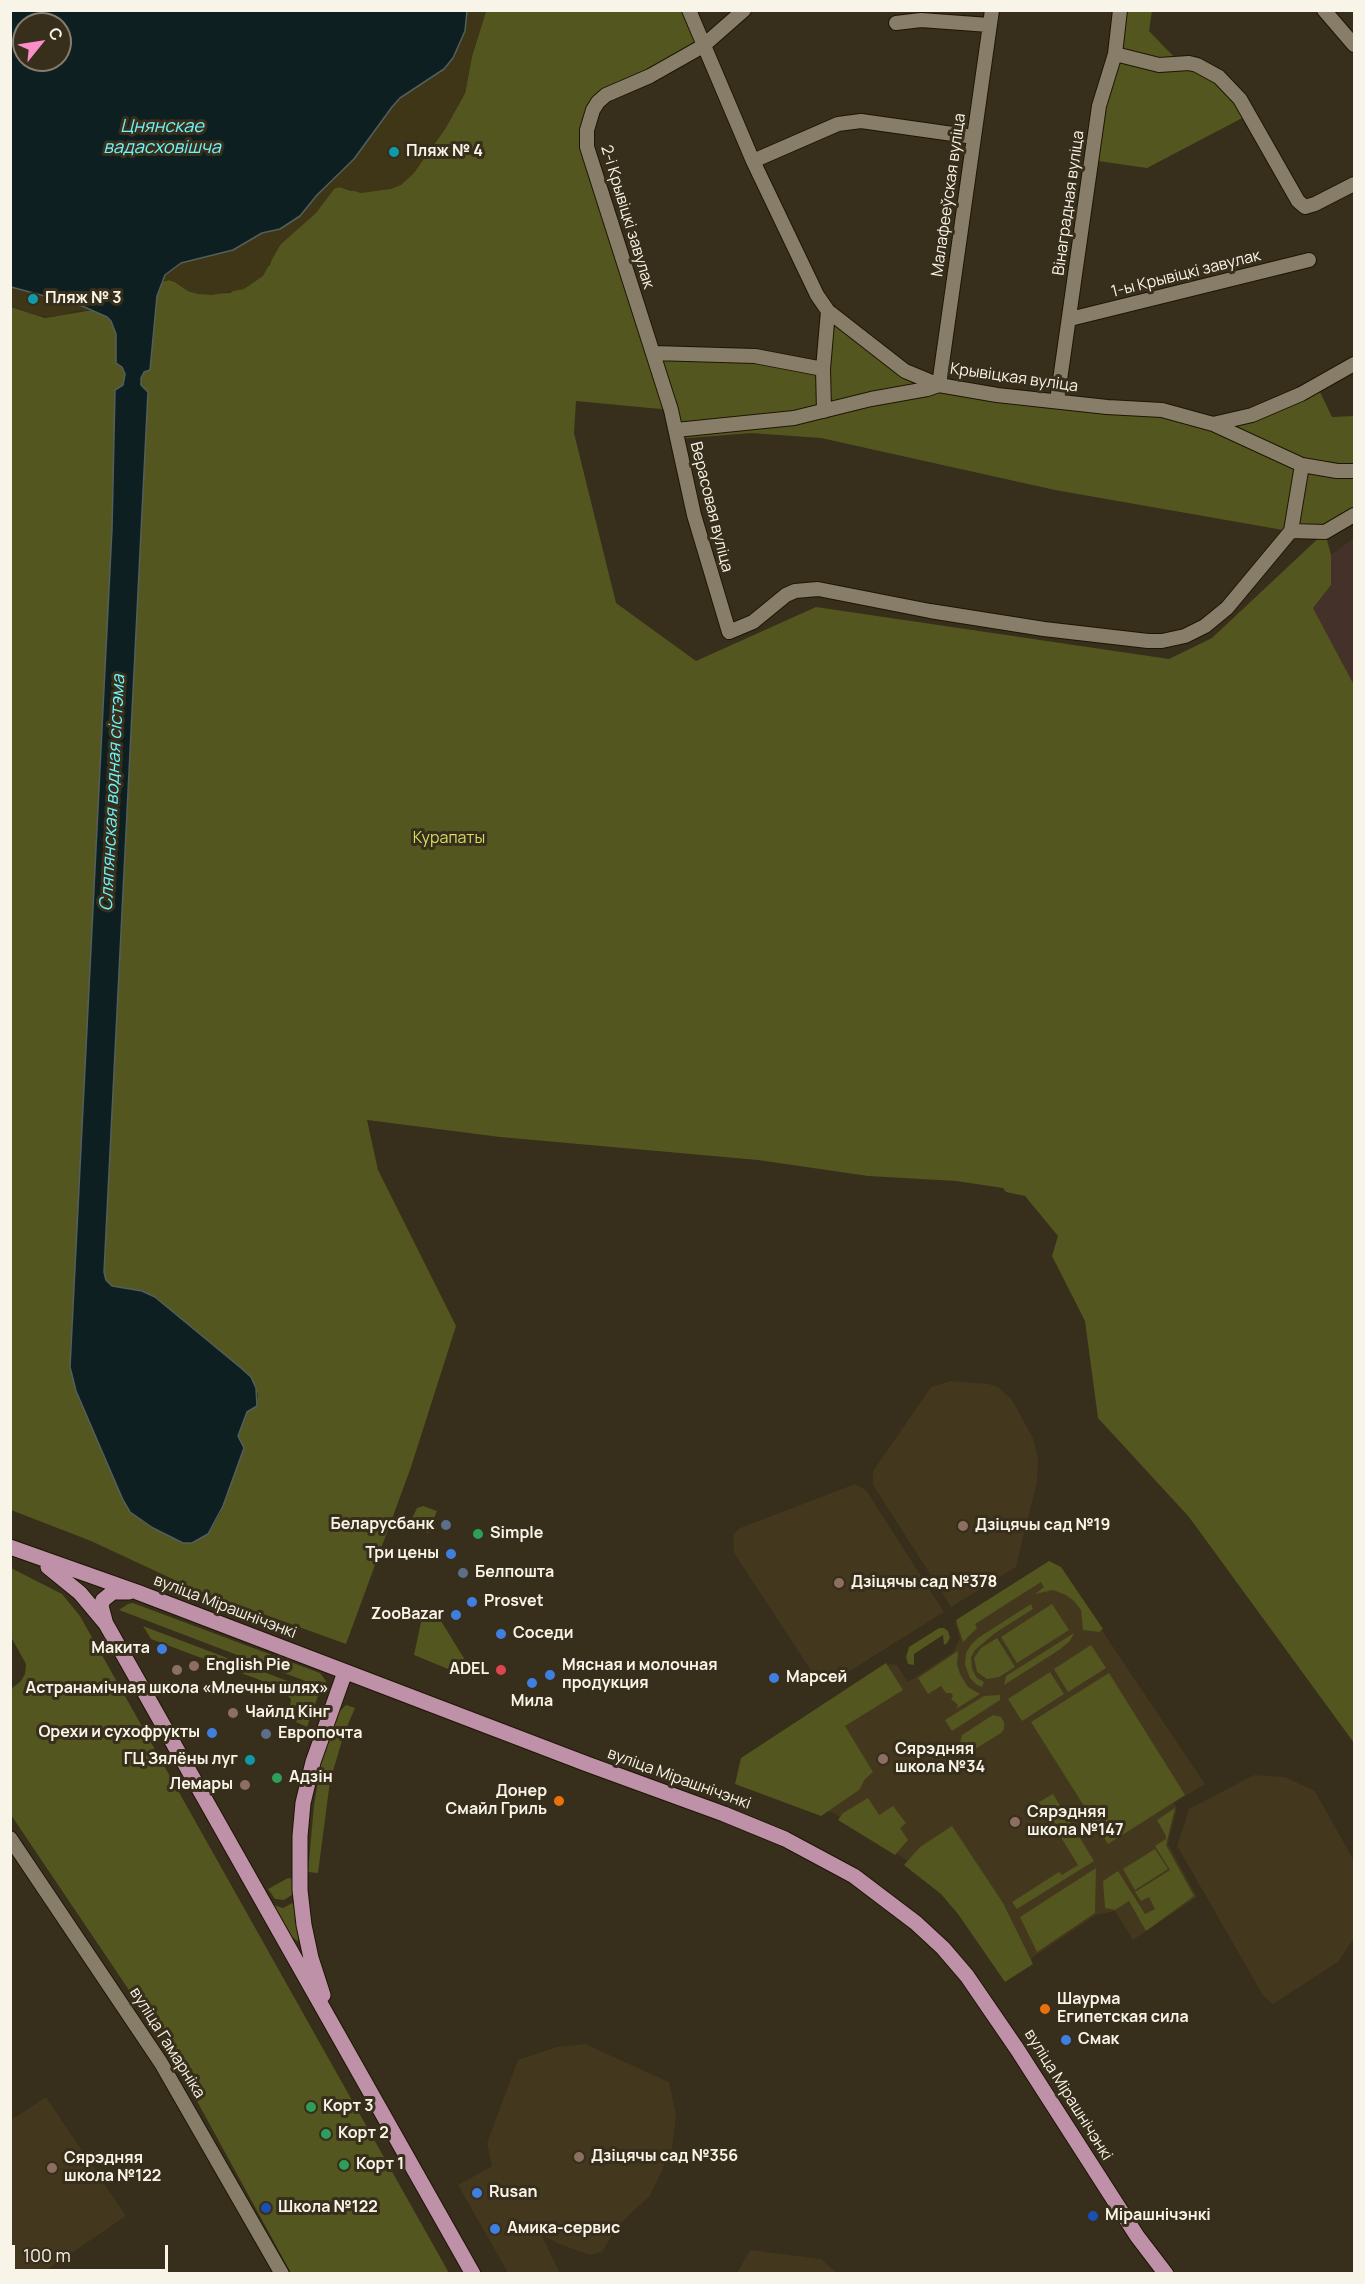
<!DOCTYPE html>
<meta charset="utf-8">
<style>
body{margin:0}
#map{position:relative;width:1365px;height:2284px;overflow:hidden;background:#372e1b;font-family:Manrope,sans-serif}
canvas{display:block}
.frame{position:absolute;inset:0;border:12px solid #f9f4e8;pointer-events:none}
.north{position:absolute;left:12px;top:12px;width:60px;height:60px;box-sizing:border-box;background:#372e1b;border:2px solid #857d6d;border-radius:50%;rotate:60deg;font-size:16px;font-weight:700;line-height:24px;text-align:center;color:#f9f4e8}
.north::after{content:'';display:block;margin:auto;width:21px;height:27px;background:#fa8fc7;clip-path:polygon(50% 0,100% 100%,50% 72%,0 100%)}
.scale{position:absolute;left:12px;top:2245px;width:156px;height:27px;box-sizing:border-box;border:3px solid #f9f4e8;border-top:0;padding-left:8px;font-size:18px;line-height:21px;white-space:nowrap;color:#f9f4e8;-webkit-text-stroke:4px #372e1b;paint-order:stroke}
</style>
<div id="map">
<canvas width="1365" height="2284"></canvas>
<div class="frame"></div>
<div class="north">С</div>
<div class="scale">100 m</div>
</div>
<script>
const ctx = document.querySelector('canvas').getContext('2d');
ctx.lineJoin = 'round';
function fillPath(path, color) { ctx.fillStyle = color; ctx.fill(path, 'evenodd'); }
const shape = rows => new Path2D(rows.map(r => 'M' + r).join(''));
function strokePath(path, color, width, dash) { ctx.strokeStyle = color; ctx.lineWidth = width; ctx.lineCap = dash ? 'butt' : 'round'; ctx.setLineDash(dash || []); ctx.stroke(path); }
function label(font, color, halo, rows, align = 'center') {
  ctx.font = font + ' Manrope,sans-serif'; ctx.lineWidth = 6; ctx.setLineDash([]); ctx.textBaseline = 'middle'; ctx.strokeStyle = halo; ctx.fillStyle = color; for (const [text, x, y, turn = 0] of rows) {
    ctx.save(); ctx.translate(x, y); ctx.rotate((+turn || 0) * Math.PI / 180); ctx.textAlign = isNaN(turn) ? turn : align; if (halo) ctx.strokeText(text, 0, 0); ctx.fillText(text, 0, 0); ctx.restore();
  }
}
fillPath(shape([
 [951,1381,989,1384,998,1387,1012,1400,1033,1438,1038,1457,1037,1482,1016,1567,951,1607,873,1485,873,1471,931,1387],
 [855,1484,866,1490,944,1612,829,1684,821,1682,814,1675,734,1553,733,1542,734,1534,740,1528],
 [1044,1566,1060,1568,1205,1784,1174,1803,1177,1808,1168,1844,1197,1897,1133,1940,1115,1911,1096,1915,1020,1966,934,1881,876,1838,833,1813,737,1777,743,1760,890,1664,897,1665,908,1682,953,1652,960,1638,955,1623],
 [1254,1775,1285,1777,1315,1791,1354,1861,1354,1938,1338,1962,1273,2004,1264,1997,1177,1846,1189,1809],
 [585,2044,669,2082,676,2115,672,2149,650,2196,630,2214,616,2229,602,2252,590,2255,559,2244,541,2234,560,2273,508,2273,458,2185,492,2166,487,2143,518,2060,557,2047],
 [46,2097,126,2216,42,2273,11,2273,11,2120],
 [750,2250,821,2259,837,2273,737,2273]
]), '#43371d');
fillPath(shape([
 [1354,538,1354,685,1313,608,1331,585,1331,555]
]), '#44322a');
fillPath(shape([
 [486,11,689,11,703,46,606,95,587,130,653,353,755,356,823,369,828,311,917,378,1162,410,1302,465,1354,471,1354,515,1325,532,1331,555,1331,585,1313,608,1354,685,1354,1743,1189,1517,1098,1418,1085,1321,1052,1256,1058,1236,1025,1196,1006,1192,1003,1188,956,1181,868,1176,758,1160,500,1137,367,1120,378,1170,456,1326,411,1467,346,1644,194,1589,91,1541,11,1510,11,307,45,318,93,310,101,313,111,321,114,327,117,341,116,363,122,367,125,374,123,385,115,391,112,529,102,740,84,1116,70,1355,76,1391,126,1505,142,1521,183,1543,192,1543,208,1534,220,1514,244,1448,238,1437,247,1412,257,1406,258,1394,251,1377,155,1297,142,1291,112,1286,106,1280,104,1272,148,393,141,385,141,378,144,372,150,370,157,296,161,282,169,280,175,282,188,291,199,294,230,293,270,265,272,257,280,245,335,188,340,187,351,191,413,174,445,129,465,93,472,56],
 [576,401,671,410,677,439,751,433,821,438,1055,490,1283,530,1325,532,1212,638,1169,659,816,607,696,661,616,603,574,433],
 [1120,11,1152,11,1149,31,1180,63,1197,65,1250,114,1147,168,1091,160],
 [1320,392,1332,417,1354,416,1354,465,1301,458,1240,431,1238,428,1240,424,1277,411],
 [423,1506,437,1511,428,1533,409,1525,417,1508],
 [1049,1561,1061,1567,1103,1629,1099,1632,1083,1630,1081,1610,1074,1601,1066,1595,1053,1590,1035,1594,1044,1587,1041,1582,975,1624,977,1628,963,1642,956,1620],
 [11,1568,62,1594,80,1616,449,2273,291,2273,168,2048,11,1815,11,1689,21,1681,25,1674,26,1664,11,1637],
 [133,1603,320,1673,326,1681,329,1690,119,1610,128,1604],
 [1031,1604,1033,1609,995,1633,975,1650,971,1657,972,1669,977,1678,984,1682,982,1687,977,1685,970,1678,965,1665,966,1653,971,1645,978,1638],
 [1052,1604,1069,1630,1017,1663,1001,1637],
 [436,1613,470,1668,465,1676,414,1655,421,1622],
 [143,1626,319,1693,307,1727,296,1722,299,1710,290,1707,291,1699,281,1688,151,1639],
 [939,1628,944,1628,948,1631,950,1638,947,1643,944,1645,943,1635,914,1654,914,1665,908,1664,906,1657,909,1647],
 [1074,1633,1070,1641,1059,1650,1004,1685,1006,1676],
 [997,1638,1015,1667,999,1677,987,1679,977,1672,974,1658,981,1648],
 [1091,1645,1106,1668,1068,1692,1054,1669],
 [958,1651,957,1664,960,1674,968,1687,980,1694,956,1709,958,1705,951,1699,953,1696,951,1693,946,1693,941,1686,928,1694,918,1678],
 [886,1663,903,1690,845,1726,873,1772,865,1779,859,1790,821,1816,735,1784,741,1758],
 [1050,1672,1064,1694,1022,1721,1008,1699],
 [1109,1673,1185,1795,1108,1844,1031,1722],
 [1000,1695,1000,1700,952,1731,945,1720,984,1696],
 [346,1705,355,1708,344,1734,330,1781,318,1873,308,1872,314,1805,321,1764,338,1713],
 [993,1715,1001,1717,1004,1722,1004,1729,1001,1733,972,1751,963,1749,960,1743,962,1735],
 [1053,1794,1094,1861,1017,1909,1012,1902,1059,1872,1062,1875,1078,1865,1039,1802],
 [868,1798,879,1815,893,1806,906,1823,900,1828,908,1840,895,1855,838,1820,843,1813],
 [1175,1808,1166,1845,1194,1896,1146,1931,1129,1901,1115,1910,1105,1908,1103,1881,1118,1871,1145,1914,1155,1909,1149,1897,1141,1901,1135,1892,1170,1870,1155,1846,1166,1839,1166,1836,1157,1820],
 [952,1826,1003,1903,1033,1964,1005,1982,958,1914,941,1894,904,1865,920,1847],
 [1155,1849,1168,1869,1135,1890,1123,1869],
 [1096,1868,1095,1913,1037,1952,1020,1917],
 [288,1878,295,1879,295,1893,284,1900,275,1899,268,1889],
 [296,1901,300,1937,297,1941,290,1935,273,1905,283,1908]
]), '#53561e');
fillPath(shape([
 [467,11,486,11,472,56,465,93,445,129,413,174,401,185,391,189,361,193,341,187,335,188,316,213,280,245,263,276,244,289,212,295,199,294,188,291,175,282,169,280,161,282,165,275,181,263,233,250,262,233,280,229,300,216,317,195,354,159,391,107,400,98,444,69,453,58,465,31],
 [10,287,82,306,93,310,76,311,53,317,36,315,11,307]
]), '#3e3616');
const water = shape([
 [11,10,467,11,465,31,453,58,444,69,400,98,392,107,354,159,317,195,300,216,280,229,262,233,233,250,181,263,165,275,157,296,150,370,144,372,141,378,141,385,148,392,104,1272,106,1280,112,1286,142,1291,155,1297,241,1368,251,1377,256,1388,257,1406,247,1412,238,1436,244,1448,223,1506,208,1534,192,1543,183,1543,153,1528,130,1512,123,1500,76,1391,70,1367,112,529,115,390,123,385,125,374,122,367,116,363,116,334,111,321,107,317,82,306,11,287,11,10],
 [24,24,60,24,60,60,24,60,24,24]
]);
fillPath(water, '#0e1f21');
strokePath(water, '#545f5d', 1.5);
const minor = shape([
 [689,10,753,161,817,295,828,311,905,371,939,385,997,395,1107,407,1162,410,1213,424,1252,415,1301,394,1354,364],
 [744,10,703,46,650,76,606,95,598,102,593,110,587,130,587,147,671,410,694,515,729,632,753,622,786,595,795,591,818,589,930,611,1044,629,1148,641,1162,641,1185,636,1205,626,1227,608,1291,531,1302,465],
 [1324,10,1354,45],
 [896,23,921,20,989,25],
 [1115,54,1159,65,1189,63,1197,65,1219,77,1240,99,1298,201,1305,207,1315,204,1354,184],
 [753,161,838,124,861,121,974,137],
 [1070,319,1309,260],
 [653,353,755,356,823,369],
 [939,385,992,10],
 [1057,401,1099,106,1115,54,1120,10],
 [824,411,823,369,828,311],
 [1213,424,1302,465,1337,471,1354,471],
 [676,430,794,418,871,399,927,389,939,385],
 [1291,531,1325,532,1354,515],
 [10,1838,161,2063,282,2274]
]);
const major = shape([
 [10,1547,137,1592,587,1764,724,1814,785,1839,854,1876,916,1923,943,1948,967,1976,1017,2049,1137,2236,1166,2274],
 [48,1567,80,1593,106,1624,473,2274],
 [105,1621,101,1606,103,1600,113,1592,129,1592],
 [323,1995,311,1958,304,1925,300,1890,300,1836,303,1803,313,1762,345,1672]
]);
strokePath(minor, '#1e1604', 16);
strokePath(major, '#1e1604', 17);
strokePath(minor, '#887d68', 14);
strokePath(major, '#bf91a8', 15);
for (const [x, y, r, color] of [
 [394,152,6,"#0f9aa8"],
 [33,299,6,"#0f9aa8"],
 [446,1525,6,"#5c6f8a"],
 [963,1526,6,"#8d6e63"],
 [478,1534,6,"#2e9e5b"],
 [451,1554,6,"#3f7fe0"],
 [463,1573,6,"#5c6f8a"],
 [839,1583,6,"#8d6e63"],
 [472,1602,6,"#3f7fe0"],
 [456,1615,6,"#3f7fe0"],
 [501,1634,6,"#3f7fe0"],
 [162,1649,6,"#3f7fe0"],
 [194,1666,6,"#8d6e63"],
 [177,1670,6,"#8d6e63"],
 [501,1670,6,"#e0444e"],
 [550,1675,6,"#3f7fe0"],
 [774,1678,6,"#3f7fe0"],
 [532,1683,6,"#3f7fe0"],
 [233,1713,6,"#8d6e63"],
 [212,1733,6,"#3f7fe0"],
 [266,1734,6,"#5c6f8a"],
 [883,1759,6,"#8d6e63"],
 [250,1760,6,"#0f9aa8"],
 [277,1778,6,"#2e9e5b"],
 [245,1785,6,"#8d6e63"],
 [559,1801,6,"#e8710a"],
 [1015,1822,6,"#8d6e63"],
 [1045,2009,6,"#e8710a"],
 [1066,2040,6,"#3f7fe0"],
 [311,2107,6,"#2e9e5b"],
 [326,2134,6,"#2e9e5b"],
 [579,2157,6,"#8d6e63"],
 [344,2165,6,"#2e9e5b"],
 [52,2168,6,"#8d6e63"],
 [477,2193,6,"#3f7fe0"],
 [266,2208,6,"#1a4fb4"],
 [1093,2216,6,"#1a4fb4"],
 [495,2229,6,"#3f7fe0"]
]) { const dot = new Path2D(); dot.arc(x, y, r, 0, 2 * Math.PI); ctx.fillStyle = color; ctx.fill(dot); strokePath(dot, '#372e1b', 2); }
label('bold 16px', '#f9f4e8', '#372e1b', [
 ["Пляж № 4",406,152],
 ["Пляж № 3",45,299],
 ["Беларусбанк",434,1525,"right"],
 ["Дзіцячы сад №19",975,1526],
 ["Simple",490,1534],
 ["Три цены",439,1554,"right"],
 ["Белпошта",475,1573],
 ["Дзіцячы сад №378",851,1583],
 ["Prosvet",484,1602],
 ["ZooBazar",444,1615,"right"],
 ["Соседи",513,1634],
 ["Макита",150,1649,"right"],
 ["English Pie",206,1666],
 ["Мясная и молочная",562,1666],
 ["продукция",562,1684],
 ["ADEL",489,1670,"right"],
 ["Марсей",786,1678],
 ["Астранамічная школа «Млечны шлях»",177,1689,"center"],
 ["Мила",532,1702,"center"],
 ["Чайлд Кінг",245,1713],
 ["Орехи и сухофрукты",200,1733,"right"],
 ["Европочта",278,1734],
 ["Сярэдняя",895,1750],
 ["школа №34",895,1768],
 ["ГЦ Зялёны луг",238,1760,"right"],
 ["Адзін",289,1778],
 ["Лемары",233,1785,"right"],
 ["Донер",547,1792,"right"],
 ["Смайл Гриль",547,1810,"right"],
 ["Сярэдняя",1027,1813],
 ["школа №147",1027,1831],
 ["Шаурма",1057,2000],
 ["Египетская сила",1057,2018],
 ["Смак",1078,2040],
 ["Корт 3",323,2107],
 ["Корт 2",338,2134],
 ["Дзіцячы сад №356",591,2157],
 ["Сярэдняя",64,2159],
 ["школа №122",64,2177],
 ["Корт 1",356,2165],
 ["Rusan",489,2193],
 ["Школа №122",278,2208],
 ["Мірашнічэнкі",1105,2216],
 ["Амика-сервис",507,2229]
], 'left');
label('16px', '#f9f4e8', '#372e1b', [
 ["Малафееўская вуліца",949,195,-82],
 ["Вінаградная вуліца",1069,203,-82],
 ["2-і Крывіцкі завулак",627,217,73],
 ["1-ы Крывіцкі завулак",1186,274,-14],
 ["Крывіцкая вуліца",1014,378,8],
 ["Верасовая вуліца",711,507,76],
 ["вуліца Мірашнічэнкі",225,1607,21],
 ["вуліца Мірашнічэнкі",679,1779,20],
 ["вуліца Гамарніка",167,2043,58],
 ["вуліца Мірашнічэнкі",1068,2095,58]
]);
label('16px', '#d7de60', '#372e1b', [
 ["Курапаты",449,839]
]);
label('italic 18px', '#6df5fe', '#372e1b', [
 ["Цнянскае",162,127],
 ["вадасховішча",162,148],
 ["Сляпянская водная сістэма",113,793,-87]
]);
</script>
